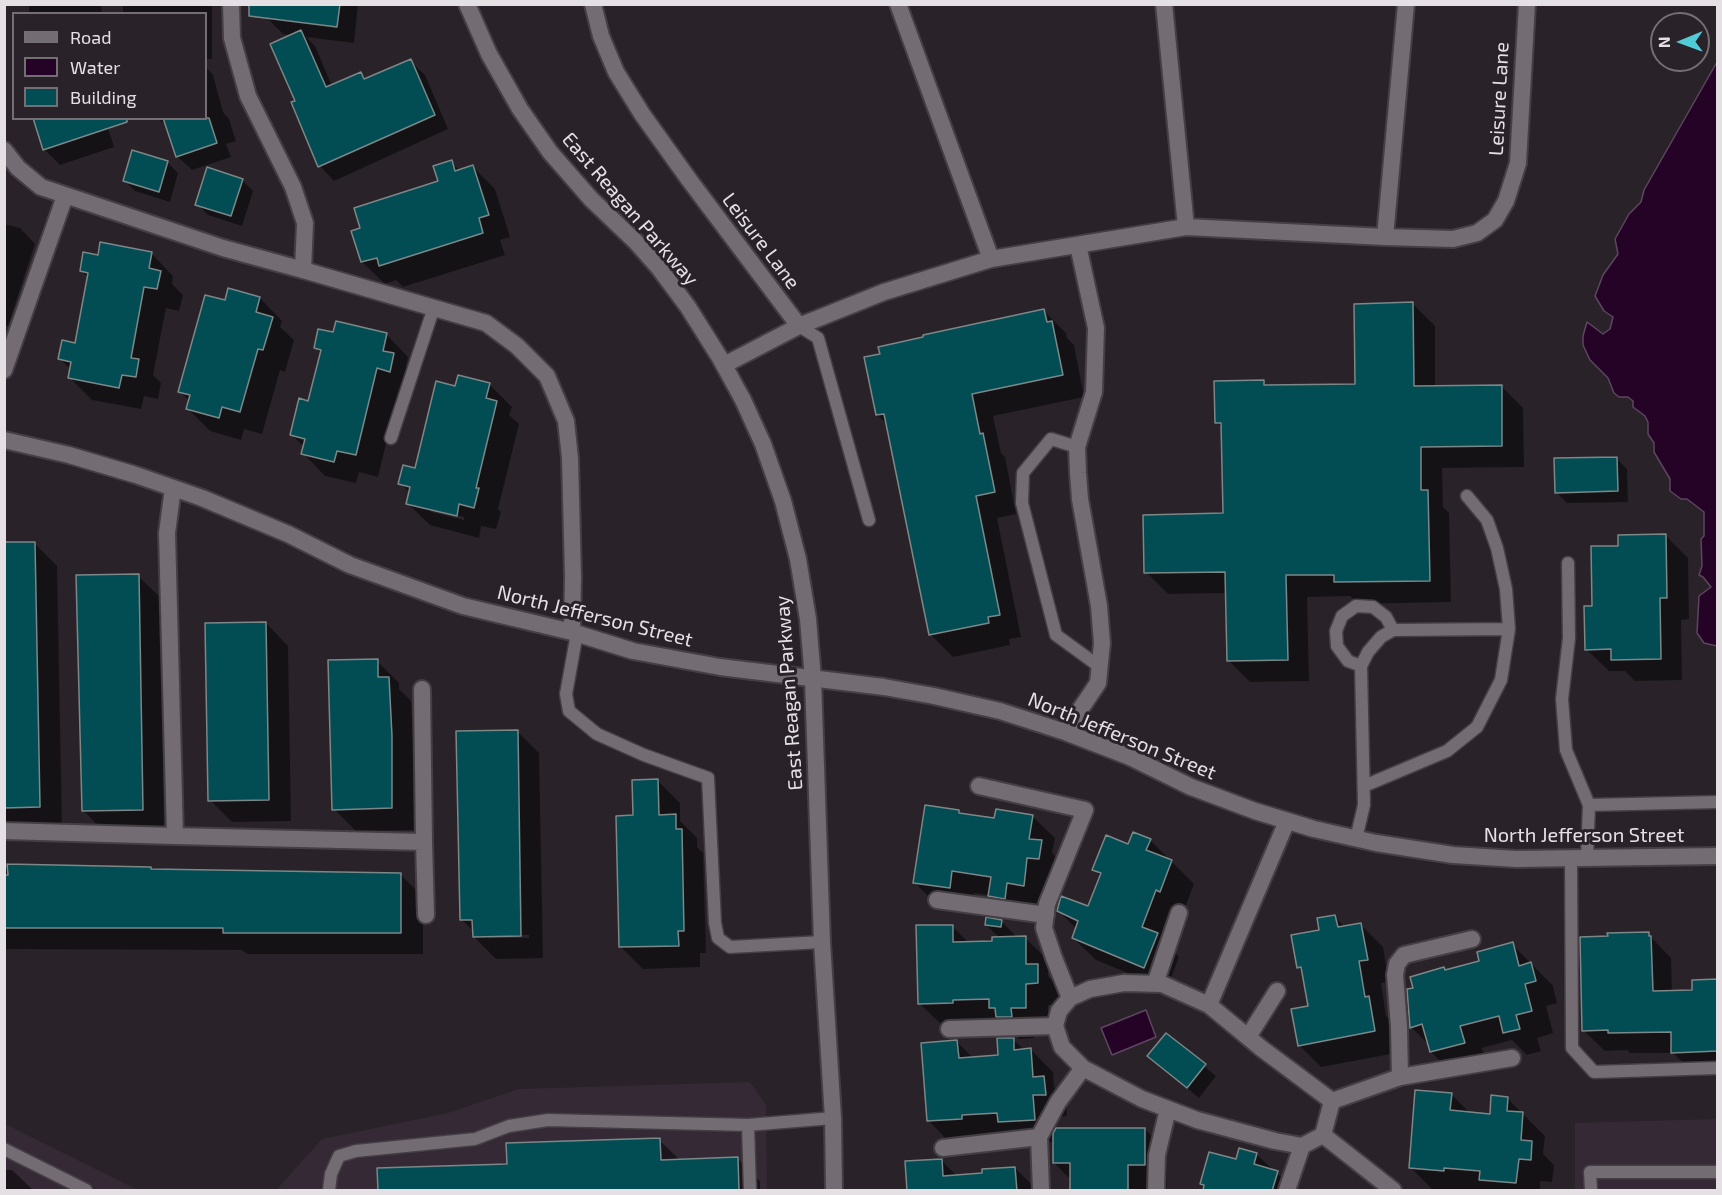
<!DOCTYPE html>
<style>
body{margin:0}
#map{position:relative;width:1722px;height:1195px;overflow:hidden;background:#292329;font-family:"Exo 2",sans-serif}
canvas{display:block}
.frame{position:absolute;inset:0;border:6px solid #e4e0e4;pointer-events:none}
.legend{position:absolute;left:12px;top:12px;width:195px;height:108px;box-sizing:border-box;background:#292329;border:2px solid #746f74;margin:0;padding:8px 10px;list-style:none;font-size:18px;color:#e4e0e4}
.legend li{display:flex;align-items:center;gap:12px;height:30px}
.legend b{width:30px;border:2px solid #746f74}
.north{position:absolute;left:1650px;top:12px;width:60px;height:60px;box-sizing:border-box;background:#292329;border:2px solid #746f74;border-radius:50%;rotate:269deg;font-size:16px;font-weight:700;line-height:24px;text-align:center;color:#e4e0e4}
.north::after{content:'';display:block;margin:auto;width:21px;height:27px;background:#52cbd8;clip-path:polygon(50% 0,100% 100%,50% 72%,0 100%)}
</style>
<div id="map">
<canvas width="1722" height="1195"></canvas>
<div class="frame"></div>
<ul class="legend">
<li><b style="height:8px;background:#736c73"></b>Road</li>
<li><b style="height:16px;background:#250327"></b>Water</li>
<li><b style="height:16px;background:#024c53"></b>Building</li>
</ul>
<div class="north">N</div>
</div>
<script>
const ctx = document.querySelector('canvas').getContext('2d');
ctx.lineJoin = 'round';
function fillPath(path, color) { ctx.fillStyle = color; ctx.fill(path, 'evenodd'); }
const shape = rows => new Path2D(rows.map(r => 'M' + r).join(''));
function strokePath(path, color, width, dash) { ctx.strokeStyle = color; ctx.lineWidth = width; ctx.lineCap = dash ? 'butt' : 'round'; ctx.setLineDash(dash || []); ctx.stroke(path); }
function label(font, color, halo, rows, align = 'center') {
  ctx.font = font + ' "Exo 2",sans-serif'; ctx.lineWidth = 6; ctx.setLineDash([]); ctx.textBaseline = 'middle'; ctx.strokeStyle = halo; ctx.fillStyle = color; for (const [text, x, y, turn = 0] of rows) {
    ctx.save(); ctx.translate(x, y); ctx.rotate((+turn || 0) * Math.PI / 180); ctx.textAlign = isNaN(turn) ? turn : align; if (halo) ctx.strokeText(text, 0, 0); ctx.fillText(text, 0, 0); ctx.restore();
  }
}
fillPath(shape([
 [750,1082,766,1105,767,1190,276,1190,322,1139,448,1113,519,1089],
 [1717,1119,1717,1190,1575,1190,1575,1123],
 [5,1124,138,1190,5,1190]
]), '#342934');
const water = shape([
 [1717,62,1717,646,1704,643,1697,633,1699,596,1711,587,1703,577,1699,575,1702,566,1701,539,1704,536,1704,512,1687,499,1681,499,1670,491,1670,479,1654,452,1654,443,1648,434,1648,422,1645,416,1633,407,1633,401,1628,397,1619,397,1614,393,1608,378,1590,360,1583,345,1583,336,1587,322,1603,334,1610,329,1613,317,1604,311,1595,296,1603,275,1618,254,1615,239,1629,214,1641,202,1644,190,1717,62],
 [1146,1010,1156,1037,1112,1055,1101,1028,1146,1010]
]);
fillPath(water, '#250327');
strokePath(water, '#5e4560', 1.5);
fillPath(shape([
 [29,4,101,4,102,14,29,14],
 [123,4,215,4,212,6,212,59,206,59,206,14,123,14],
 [268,4,358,4,354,43,306,37,315,46,332,86,361,74,367,79,410,61,425,75,448,129,334,181,320,166,297,101,293,36,283,34,266,17],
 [206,67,213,75,223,112,229,119,236,141,226,144,231,157,192,170,177,156,166,122,163,123,158,118,206,118],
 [105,118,114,147,60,165,44,149],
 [167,162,178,173,170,202,135,191,124,180],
 [451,162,460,171,473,167,495,189,510,237,500,240,505,255,403,287,396,280,385,284,362,262,362,229,440,182],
 [242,180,253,191,242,226,208,215,197,204],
 [4,224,20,228,35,244,8,326,4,325],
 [151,253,173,276,172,284,183,295,179,311,166,308,153,375,161,383,158,399,144,396,141,409,92,400,69,377,71,370,60,359,76,345,89,278,81,271,99,257],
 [260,298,282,321,280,327,294,340,285,372,280,370,262,434,244,429,241,440,210,431,188,409,190,402,180,391,226,302],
 [1413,304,1435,326,1435,387,1501,386,1523,408,1524,467,1442,468,1443,507,1449,513,1451,602,1358,604,1350,596,1307,597,1309,681,1250,682,1228,660,1227,593,1168,594,1146,572,1224,515,1223,429,1216,422,1263,381,1268,386,1357,385],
 [1044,311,1066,333,1067,338,1074,345,1084,397,993,416,1001,453,1005,457,1016,514,997,518,1021,637,1009,639,1010,645,953,657,931,635,888,425,877,415],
 [334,334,386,334,408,357,406,367,416,377,412,393,399,390,378,477,359,472,356,483,325,476,303,453,305,448,291,434,309,402,321,353,315,347],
 [489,384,512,407,509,415,519,424,498,509,501,512,496,529,481,526,479,538,430,525,407,503,410,493,400,483,416,469,456,388],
 [431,508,464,517,464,520,431,512],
 [1616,458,1627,469,1628,502,1567,503,1556,492],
 [1666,536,1688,558,1689,619,1681,620,1682,680,1635,681,1625,671,1609,671,1586,649,1594,607,1619,547],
 [34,543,57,566,62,829,15,830,4,819,4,544],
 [138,576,161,598,164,831,105,833,83,810],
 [266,623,288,646,291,821,232,822,210,800],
 [377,661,399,683,399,689,411,701,414,759,414,830,356,831,334,809],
 [517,731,539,753,543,958,496,959,474,937,474,932,462,920],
 [486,935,529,935,529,938,489,938],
 [657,780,680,803,680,821,697,838,697,847,703,853,706,953,700,953,700,967,643,969,621,947],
 [959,812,962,815,996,820,1032,816,1055,838,1052,853,1063,864,1046,907,1012,918,990,895,974,893,972,910,937,905,915,883],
 [1150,840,1194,884,1183,913,1166,943,1179,957,1167,989,1096,960,1073,938,1077,929,1058,911,1088,908,1101,877,1094,869,1129,845],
 [4,867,401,875,423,897,423,954,247,954,242,950,4,949],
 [1335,917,1345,927,1361,925,1383,947,1389,982,1381,983,1386,1016,1391,1020,1396,1053,1321,1067,1299,1045,1310,1007,1304,973,1298,967,1321,931],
 [1001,921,1018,938,1025,938,1048,960,1048,976,1060,988,1060,1005,1048,1005,1048,1029,1033,1030,1034,1038,1019,1039,1002,1021,942,1025,919,1003,952,926,969,943,994,943,1000,938,986,925],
 [1648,934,1671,958,1672,992,1694,992,1718,981,1718,1072,1694,1073,1673,1053,1630,1053,1627,1050,1605,1051,1584,1031],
 [1512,944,1553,986,1557,1003,1546,1006,1553,1033,1537,1038,1541,1051,1527,1055,1512,1040,1482,1048,1487,1065,1453,1074,1431,1052,1429,1045,1411,1027,1446,971,1481,962],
 [1166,1035,1216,1076,1199,1098,1149,1056],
 [1013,1039,1024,1050,1031,1050,1053,1072,1054,1087,1066,1100,1067,1116,1055,1117,1056,1130,1145,1129,1167,1152,1167,1187,1150,1187,1150,1190,1071,1190,1071,1180,1054,1163,1055,1142,1022,1144,950,1143,928,1120,957,1042,973,1058,999,1056],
 [1451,1094,1470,1113,1491,1115,1507,1098,1545,1136,1543,1154,1554,1165,1552,1182,1540,1181,1540,1190,1433,1190,1410,1167],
 [659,1140,680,1160,738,1159,760,1181,760,1190,379,1190,508,1165],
 [1256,1154,1295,1190,1205,1190,1206,1187,1202,1184,1237,1161],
 [941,1160,958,1177,984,1175,1015,1168,1037,1190,909,1190],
 [4,1170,12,1170,33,1190,4,1190]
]), '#0007');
const building = shape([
 [249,4,340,4,337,27,249,16,249,4],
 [301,30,326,87,361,72,364,79,411,59,435,115,318,167,291,102,295,101,270,44,301,30],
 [33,118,127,118,127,122,43,150,33,118],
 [163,118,209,118,217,143,176,157,163,118],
 [132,150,168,161,159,192,123,181,132,150],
 [452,160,455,171,473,165,489,215,479,218,483,233,379,266,377,258,361,262,351,231,360,228,354,208,438,181,433,166,452,160],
 [207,167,243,179,231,216,195,205,207,167],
 [100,242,152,252,149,268,161,271,157,289,144,287,131,358,139,359,136,377,122,375,119,388,68,378,71,362,58,359,62,340,75,343,88,273,80,271,83,252,98,255,100,242],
 [228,288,260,297,256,312,273,317,263,350,258,349,240,412,222,407,219,418,186,409,190,395,178,392,205,295,225,300,228,288],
 [1413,302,1414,386,1502,385,1502,446,1421,447,1421,490,1428,490,1430,581,1334,582,1334,575,1286,575,1288,660,1227,661,1225,572,1144,573,1143,515,1223,513,1221,423,1215,423,1214,381,1264,380,1264,385,1355,384,1354,304,1413,302],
 [1044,309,1047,322,1052,321,1063,375,972,394,980,434,983,433,995,492,976,496,1000,615,988,617,989,623,929,635,884,414,876,415,864,357,880,354,878,347,923,337,923,335,1044,309],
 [336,321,387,333,383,351,394,353,390,372,377,368,356,455,337,451,334,462,301,454,305,439,290,435,299,398,308,401,321,350,314,348,318,329,333,332,336,321],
 [458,375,490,383,486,398,497,401,476,488,479,488,474,508,459,504,457,516,406,504,410,487,398,484,403,465,415,468,436,381,455,386,458,375],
 [1617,457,1618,491,1555,493,1554,458,1617,457],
 [1666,534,1667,598,1660,598,1661,659,1611,660,1611,649,1585,650,1584,606,1592,606,1591,546,1618,546,1618,535,1666,534],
 [4,542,35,542,40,807,4,808,4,542],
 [139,574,143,810,82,811,76,575,139,574],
 [266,622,269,800,208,801,205,623,266,622],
 [378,659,378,677,389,677,392,736,392,808,332,810,328,660,378,659],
 [518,730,521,936,473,937,472,920,460,920,456,731,518,730],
 [658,779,659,815,676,814,676,829,682,829,684,931,678,931,679,946,619,947,616,816,633,815,632,780,658,779],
 [925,805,959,810,959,813,994,818,996,809,1033,815,1029,839,1042,840,1039,859,1027,858,1024,886,1007,883,1005,899,988,896,991,877,952,871,950,888,913,883,925,805],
 [1133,832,1151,839,1146,850,1172,860,1160,892,1156,890,1142,927,1158,933,1144,968,1072,938,1078,921,1057,911,1061,896,1088,906,1101,873,1092,870,1106,835,1128,844,1133,832],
 [7,864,151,867,151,869,401,873,401,933,223,933,223,928,4,928,4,875,8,875,7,864],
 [1335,915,1338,927,1361,923,1368,960,1359,961,1365,997,1369,996,1375,1031,1298,1046,1291,1009,1308,1006,1301,967,1297,968,1291,935,1319,930,1317,918,1335,915],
 [986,917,1002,920,1001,927,985,925,986,917],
 [916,925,953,925,953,942,992,941,992,937,1026,936,1026,964,1038,964,1038,983,1026,984,1026,1008,1011,1008,1012,1017,996,1017,995,1008,989,1008,989,999,953,1000,953,1003,918,1004,916,925],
 [1649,932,1649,936,1651,936,1653,991,1692,990,1692,980,1718,979,1718,1051,1671,1053,1671,1032,1608,1033,1608,1030,1582,1031,1580,937,1608,936,1607,933,1649,932],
 [1513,942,1519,966,1531,962,1536,981,1525,984,1532,1011,1516,1015,1520,1029,1503,1033,1499,1016,1460,1026,1465,1043,1430,1052,1422,1024,1410,1028,1407,989,1413,988,1410,977,1444,967,1445,970,1479,961,1477,952,1513,942],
 [1166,1033,1206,1064,1187,1088,1147,1056,1166,1033],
 [997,1038,1014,1038,1014,1050,1031,1048,1033,1077,1044,1076,1046,1095,1033,1095,1035,1120,998,1122,997,1113,962,1115,962,1119,927,1121,921,1043,957,1040,959,1058,998,1055,997,1038],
 [1415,1090,1452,1093,1450,1110,1490,1114,1491,1095,1508,1097,1507,1111,1523,1112,1521,1140,1532,1141,1531,1160,1519,1159,1516,1183,1479,1180,1480,1171,1444,1168,1444,1171,1409,1168,1415,1090],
 [1056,1128,1145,1128,1145,1165,1128,1165,1128,1191,1070,1191,1070,1163,1053,1163,1053,1133,1056,1128],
 [660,1138,661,1160,738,1157,739,1191,378,1191,377,1168,507,1164,506,1143,660,1138],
 [1239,1148,1257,1153,1254,1164,1278,1171,1272,1191,1203,1191,1204,1185,1200,1184,1209,1152,1236,1159,1239,1148],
 [942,1159,943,1176,982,1173,982,1169,1015,1167,1017,1191,907,1191,905,1161,942,1159]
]);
fillPath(building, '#024c53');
strokePath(building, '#7c8788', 1.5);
const service = shape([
 [799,326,818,338,869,520],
 [391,438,434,307],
 [1077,447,1051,439,1023,473,1022,503,1056,635,1100,667],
 [1568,563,1569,638,1562,699,1566,750,1589,805],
 [577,633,566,694,569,711,597,734,644,755,708,778,715,923,718,938,730,947,822,942],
 [1361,666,1368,652,1381,637,1393,630],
 [1364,786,1447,751,1477,727,1501,680,1509,629],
 [1356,839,1364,805,1361,666,1348,661,1337,646,1336,631,1342,616,1356,606,1373,607,1386,617,1393,630,1509,629,1506,589,1497,548,1487,520,1467,496],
 [1571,858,1572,1048,1594,1072,1718,1068],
 [1587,858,1589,805,1718,802],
 [4,1149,86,1190],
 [329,1190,331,1174,339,1156,356,1151,475,1139,509,1126,548,1120,748,1125],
 [750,1190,748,1125,833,1118],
 [1591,1190,1590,1172,1718,1172]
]);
const minor = shape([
 [593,4,601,36,616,72,642,114,690,181,799,326,884,292,991,259,1186,227,1385,237,1453,239,1477,233,1495,220,1506,201,1518,163,1527,4],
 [898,4,991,259],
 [1164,4,1186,227],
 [4,150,18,168,41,187,223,248,303,270,305,223,293,187,248,96,232,38,231,4],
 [1385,237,1406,4],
 [303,270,486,323,517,346,547,376,566,421,570,458,573,577,572,632],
 [724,365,799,326],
 [4,370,65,196],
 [4,440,69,455,136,475,202,498,288,534,350,565,463,606,572,632,633,651,720,667,884,687,934,696,1000,711,1065,732,1130,757,1191,787,1255,811,1314,829,1376,843,1453,855,1516,859,1718,856],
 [1065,732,1098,683,1102,643,1099,606,1080,499,1078,473,1077,447,1094,392,1096,328,1078,245],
 [979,786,1085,810,1047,904,1044,928,1054,958,1070,998],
 [4,831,175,836,167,533,173,488],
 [175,836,424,842,422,689],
 [424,842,426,915],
 [937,900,1046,915],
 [1155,984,1179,913],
 [1209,1005,1261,1048,1332,1101,1323,1135,1302,1146,1275,1141,1197,1120,1142,1099,1083,1068,1062,1047,1055,1026,1059,1011,1070,998,1090,989,1124,983,1162,984,1209,1005,1287,821],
 [949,1029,1055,1026],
 [1248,1037,1277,991],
 [1400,1077,1399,1027,1395,975,1397,964,1404,955,1472,939],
 [1332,1101,1400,1077,1512,1058],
 [1323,1135,1393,1190],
 [943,1148,1039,1137],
 [1041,1190,1039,1137,1058,1102,1083,1068],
 [1156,1190,1157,1155,1168,1109],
 [1287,1190,1302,1146]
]);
const tertiary = shape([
 [467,4,489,54,520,109,550,152,591,199,636,242,659,268,688,307,720,358,743,400,763,444,783,501,798,559,808,619,813,679,822,942,833,1118,834,1190]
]);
strokePath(service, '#443f44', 15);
strokePath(minor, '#443f44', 20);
strokePath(tertiary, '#443f44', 20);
strokePath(service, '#736c73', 12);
strokePath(minor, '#736c73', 16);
strokePath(tertiary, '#736c73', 16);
label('20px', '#e4e0e4', '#292329', [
 ["Leisure Lane",1499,99,-87],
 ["East Reagan Parkway",630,209,49],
 ["Leisure Lane",761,241,53],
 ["North Jefferson Street",595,616,14],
 ["East Reagan Parkway",789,693,-94],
 ["North Jefferson Street",1122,736,22],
 ["North Jefferson Street",1584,835]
]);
</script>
